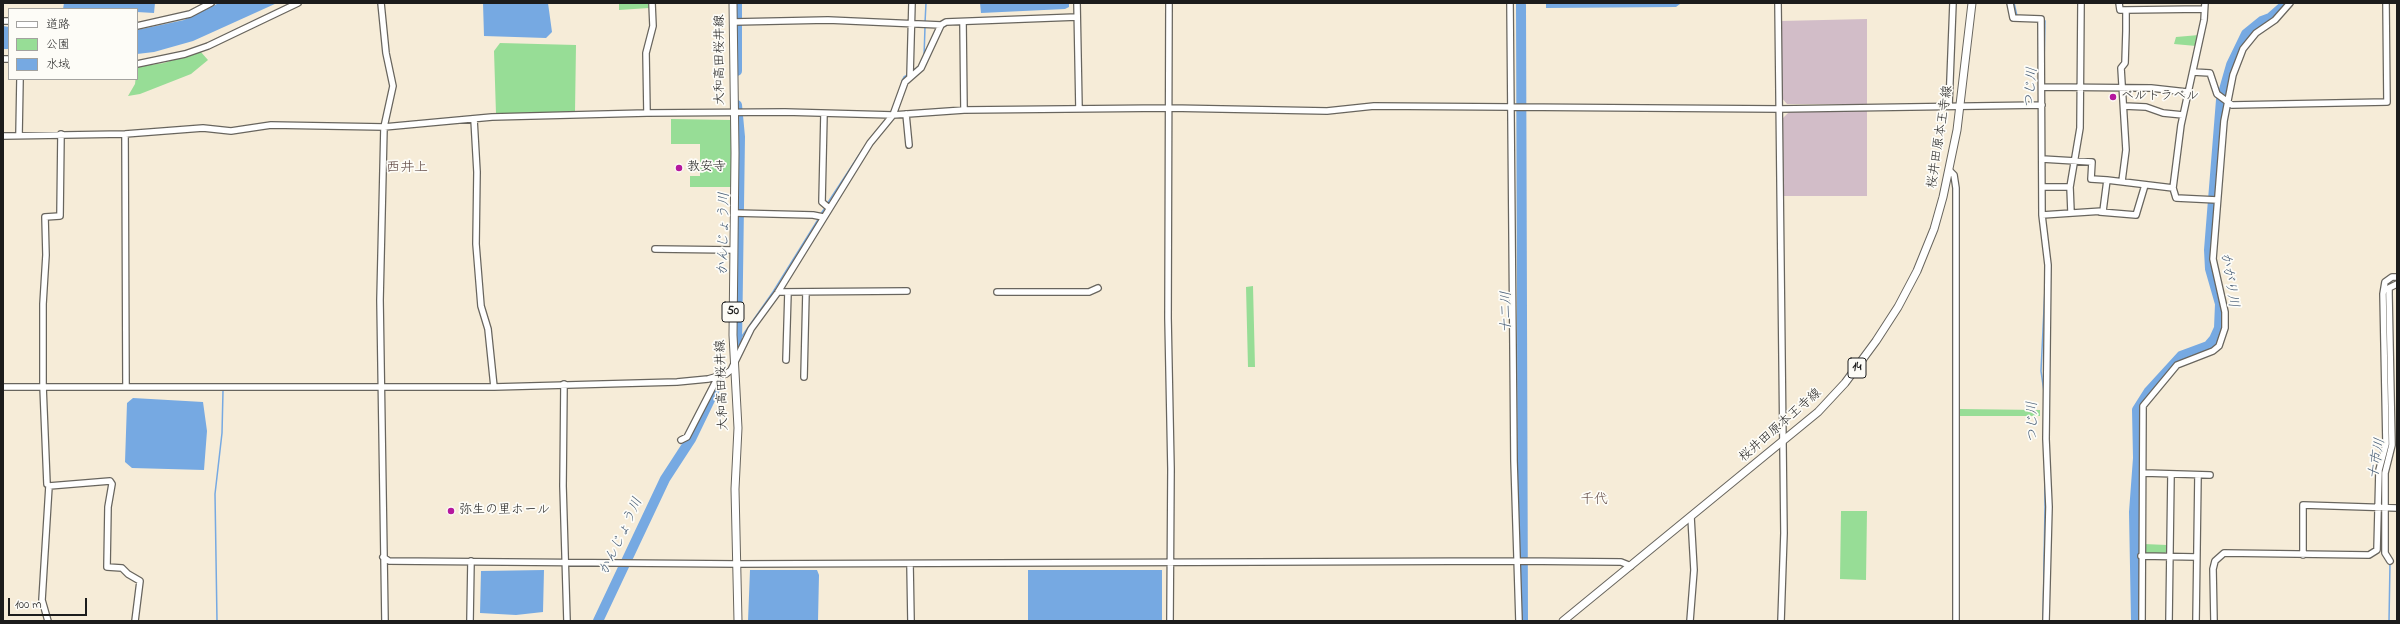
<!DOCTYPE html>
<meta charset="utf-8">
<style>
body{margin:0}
#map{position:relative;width:2400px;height:624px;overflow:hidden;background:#f6ecd8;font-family:"Indie Flower","Klee One",sans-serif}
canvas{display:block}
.frame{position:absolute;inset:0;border:4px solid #1c1c1c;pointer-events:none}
.legend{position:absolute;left:8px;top:8px;width:130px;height:72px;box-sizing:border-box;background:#fdfcf7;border:1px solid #a3a29f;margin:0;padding:5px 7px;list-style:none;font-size:12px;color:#1c1c1c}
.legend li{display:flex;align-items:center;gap:8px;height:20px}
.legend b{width:20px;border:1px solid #a3a29f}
.scale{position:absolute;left:8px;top:598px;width:79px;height:18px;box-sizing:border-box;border:2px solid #1c1c1c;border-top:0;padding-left:5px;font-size:12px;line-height:14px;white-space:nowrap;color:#1c1c1c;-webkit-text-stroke:3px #fdfcf7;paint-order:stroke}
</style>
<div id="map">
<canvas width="2400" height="624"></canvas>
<div class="frame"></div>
<ul class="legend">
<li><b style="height:5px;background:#fff"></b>道路</li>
<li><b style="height:11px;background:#97dd96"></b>公園</li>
<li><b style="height:11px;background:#76a9e2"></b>水域</li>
</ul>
<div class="scale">100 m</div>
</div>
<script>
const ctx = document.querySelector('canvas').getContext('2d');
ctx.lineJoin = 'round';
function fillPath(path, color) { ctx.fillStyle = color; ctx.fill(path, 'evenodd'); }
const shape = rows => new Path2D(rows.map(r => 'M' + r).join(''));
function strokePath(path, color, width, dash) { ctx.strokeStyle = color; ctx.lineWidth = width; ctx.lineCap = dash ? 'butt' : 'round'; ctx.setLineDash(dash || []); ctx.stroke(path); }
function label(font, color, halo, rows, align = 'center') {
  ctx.font = font + ' "Indie Flower","Klee One",sans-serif'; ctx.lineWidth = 3.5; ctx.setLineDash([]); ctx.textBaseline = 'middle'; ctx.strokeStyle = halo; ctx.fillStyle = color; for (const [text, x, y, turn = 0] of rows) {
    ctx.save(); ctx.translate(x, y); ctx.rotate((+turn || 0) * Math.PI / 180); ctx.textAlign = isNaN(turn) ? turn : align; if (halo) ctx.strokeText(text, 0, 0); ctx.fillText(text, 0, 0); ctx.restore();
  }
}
fillPath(shape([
 [1867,19,1867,104,1787,104,1781,97,1780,21],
 [1867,110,1867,196,1781,196,1781,120,1790,111]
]), '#d2bdc8');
fillPath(shape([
 [619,3,648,3,649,8,619,10],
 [2199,35,2196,46,2174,44,2176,37],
 [500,43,576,45,575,112,496,114,494,51],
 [200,51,208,60,191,74,140,94,128,96,135,84,137,67,164,63],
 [671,119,731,120,731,187,690,187,690,176,700,176,700,144,671,144],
 [1253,286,1255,367,1248,367,1246,287],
 [1960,409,2040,410,2040,416,1960,416],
 [1841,511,1867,511,1866,580,1840,579],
 [2144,544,2167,545,2166,552,2163,555,2147,555,2144,552]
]), '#97dd96');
fillPath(shape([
 [64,3,155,3,154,13,137,12,137,9,63,9],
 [219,3,277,3,193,41,154,52,137,54,137,30,184,20],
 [483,3,548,3,552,32,546,38,484,36],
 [980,3,1069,3,1069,7,1065,9,981,13],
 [1546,3,1680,3,1680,4,1676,7,1546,8],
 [3,26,9,27,9,49,3,49],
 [133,398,203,402,207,431,204,470,132,468,125,462,127,403],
 [544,570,543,612,516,615,480,613,481,571],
 [750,570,817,570,819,575,818,621,748,621],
 [1028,570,1162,570,1162,621,1028,621]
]), '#76a9e2');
strokePath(shape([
 [1521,3,1521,5],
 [2014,3,2017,16],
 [2031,16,2041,16,2045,21,2044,65],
 [925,23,926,3],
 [924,57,925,27],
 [902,81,904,77,909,74],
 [2039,140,2039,192],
 [827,204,863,149],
 [820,215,825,208],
 [2390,285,2392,280,2397,280],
 [738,342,773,292,819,218],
 [217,621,215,494,222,433,223,391],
 [2043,621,2045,507,2044,392,2041,371,2045,288],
 [2389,621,2390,563]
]), '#76a9e2', 1.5);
strokePath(shape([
 [1521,5,1523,621],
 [737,71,737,3],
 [737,105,740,137,737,345],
 [598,621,665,479,691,439,719,381],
 [2136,621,2134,512,2138,458,2137,410,2149,391,2181,356,2208,346,2214,339,2219,328,2220,304,2210,269,2209,250,2221,100,2231,65,2246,34,2262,21,2270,18,2287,3]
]), '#76a9e2', 10);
const minor = shape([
 [381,3,386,53,393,86,384,127,380,300,385,621],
 [1077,3,1079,109],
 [1169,3,1168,318,1171,469,1170,621],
 [1510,3,1514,461,1519,621],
 [1778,3,1784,533,1781,621],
 [2010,3,2013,18,2041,19,2042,215,2048,265,2046,439,2049,507,2046,621],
 [2119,3,2120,10,2126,10,2126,31,2125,63,2121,68,2126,150,2122,181],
 [2205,3,2204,20,2181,125,2173,188,2176,198,2217,200],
 [2126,10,2204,9],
 [3,21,9,21],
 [733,22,828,20,941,25,946,22,1077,17],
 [963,22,964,110],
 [137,26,190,14,211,3],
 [3,59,9,59],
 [137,64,185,54,208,46,298,3],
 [2193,72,2210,73,2217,94,2232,105,2387,102,2386,3],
 [910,76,912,3],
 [2043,87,2151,88,2187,92],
 [1949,106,1953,3],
 [2124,106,2146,107,2163,113,2183,115],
 [647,113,646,53,653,26,652,3],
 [824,114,822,202,829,208],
 [906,114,909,145],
 [474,119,477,172,476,244,481,306,488,329,494,387],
 [125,134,126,386],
 [19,135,20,79],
 [3,136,125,134,203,128,231,131,271,125,384,127,492,117,647,113,785,112,893,115,964,110,1169,108,1327,111,1374,106,1779,109,2042,105],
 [2042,159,2092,162,2091,179,2107,180],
 [1950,171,1954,175,1956,188,1956,621],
 [2042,187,2070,187],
 [2071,212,2070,187,2080,128,2081,3],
 [2100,212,2136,215,2145,185],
 [734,213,813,215,823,217],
 [2042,215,2103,211,2107,180,2173,188],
 [655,249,734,250],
 [778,292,907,291],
 [997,292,1089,292,1098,288],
 [786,360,788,292],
 [804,377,806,292],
 [564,384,563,486,567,621],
 [3,387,494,387,677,382,708,379,726,374,731,370,751,329,778,292,870,143,893,115,905,82,921,68,941,25],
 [681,440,687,437,718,377],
 [2144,473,2210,475],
 [47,484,43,386,43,304,46,255,45,217,60,216,61,134],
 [2303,555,2303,505,2397,508],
 [2141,556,2196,557],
 [383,557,389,561,737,564,1516,561,1621,562,1631,566],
 [2390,561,2385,553,2385,473,2392,445,2389,295,2389,288,2397,284],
 [910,564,911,621],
 [48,621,42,600,49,486,110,481,112,484,108,507,107,567,122,568,128,574,140,581,135,621],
 [470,621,471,561],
 [1690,621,1694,570,1691,517],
 [2142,621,2143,406,2177,365,2213,351,2219,346,2225,328,2225,312,2213,259,2224,121,2233,75,2243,49,2256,33,2275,20,2290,3],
 [2169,621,2171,474],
 [2196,621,2198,475],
 [2214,621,2213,569,2215,561,2224,553,2369,555,2377,550,2379,470,2386,444,2383,294,2385,282,2392,277,2397,277]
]);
const major = shape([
 [733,3,735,153,733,335,738,428,735,489,738,621],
 [1563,621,1818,412,1845,383,1876,341,1898,307,1917,271,1934,229,1943,197,1957,130,1972,3]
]);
strokePath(minor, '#68655e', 8);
strokePath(major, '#68655e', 9);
strokePath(minor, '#fff', 5.5);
strokePath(major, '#fff', 7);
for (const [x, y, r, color] of [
 [2113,97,4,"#b5179e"],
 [679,168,4,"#b5179e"],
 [451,511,4,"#b5179e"]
]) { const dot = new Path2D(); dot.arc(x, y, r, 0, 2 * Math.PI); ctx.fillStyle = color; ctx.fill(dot); strokePath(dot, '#fdfcf7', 1.5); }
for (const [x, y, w] of [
 [733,312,22],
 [1857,368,18]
]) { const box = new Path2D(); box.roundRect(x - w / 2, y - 10, w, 20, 3); ctx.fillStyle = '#fdfcf7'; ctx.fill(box); strokePath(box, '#1c1c1c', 1); }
label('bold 12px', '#1c1c1c', null, [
 ["50",733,312],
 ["14",1857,368]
]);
label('13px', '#1c1c1c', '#fdfcf7', [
 ["大和高田桜井線",721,60,-90],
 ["桜井田原本王寺線",1941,137,-81],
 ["大和高田桜井線",723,385,-92],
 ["桜井田原本王寺線",1781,426,-41]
]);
label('13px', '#1c1c1c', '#fdfcf7', [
 ["ベルトラベル",2121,97],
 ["教安寺",687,168],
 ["弥生の里ホール",459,511]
], 'left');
label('italic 14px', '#445b75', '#fdfcf7', [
 ["つじ川",2032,88,-85],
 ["かんじょう川",725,234,-89],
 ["かがり川",2228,280,81],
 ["十二川",1508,312,-90],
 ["つじ川",2034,422,-91],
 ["十市川",2378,459,-80],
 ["かんじょう川",622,537,-65]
]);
label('14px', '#5f4742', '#fdfcf7', [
 ["西井上",407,169],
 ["千代",1594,501]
]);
</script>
